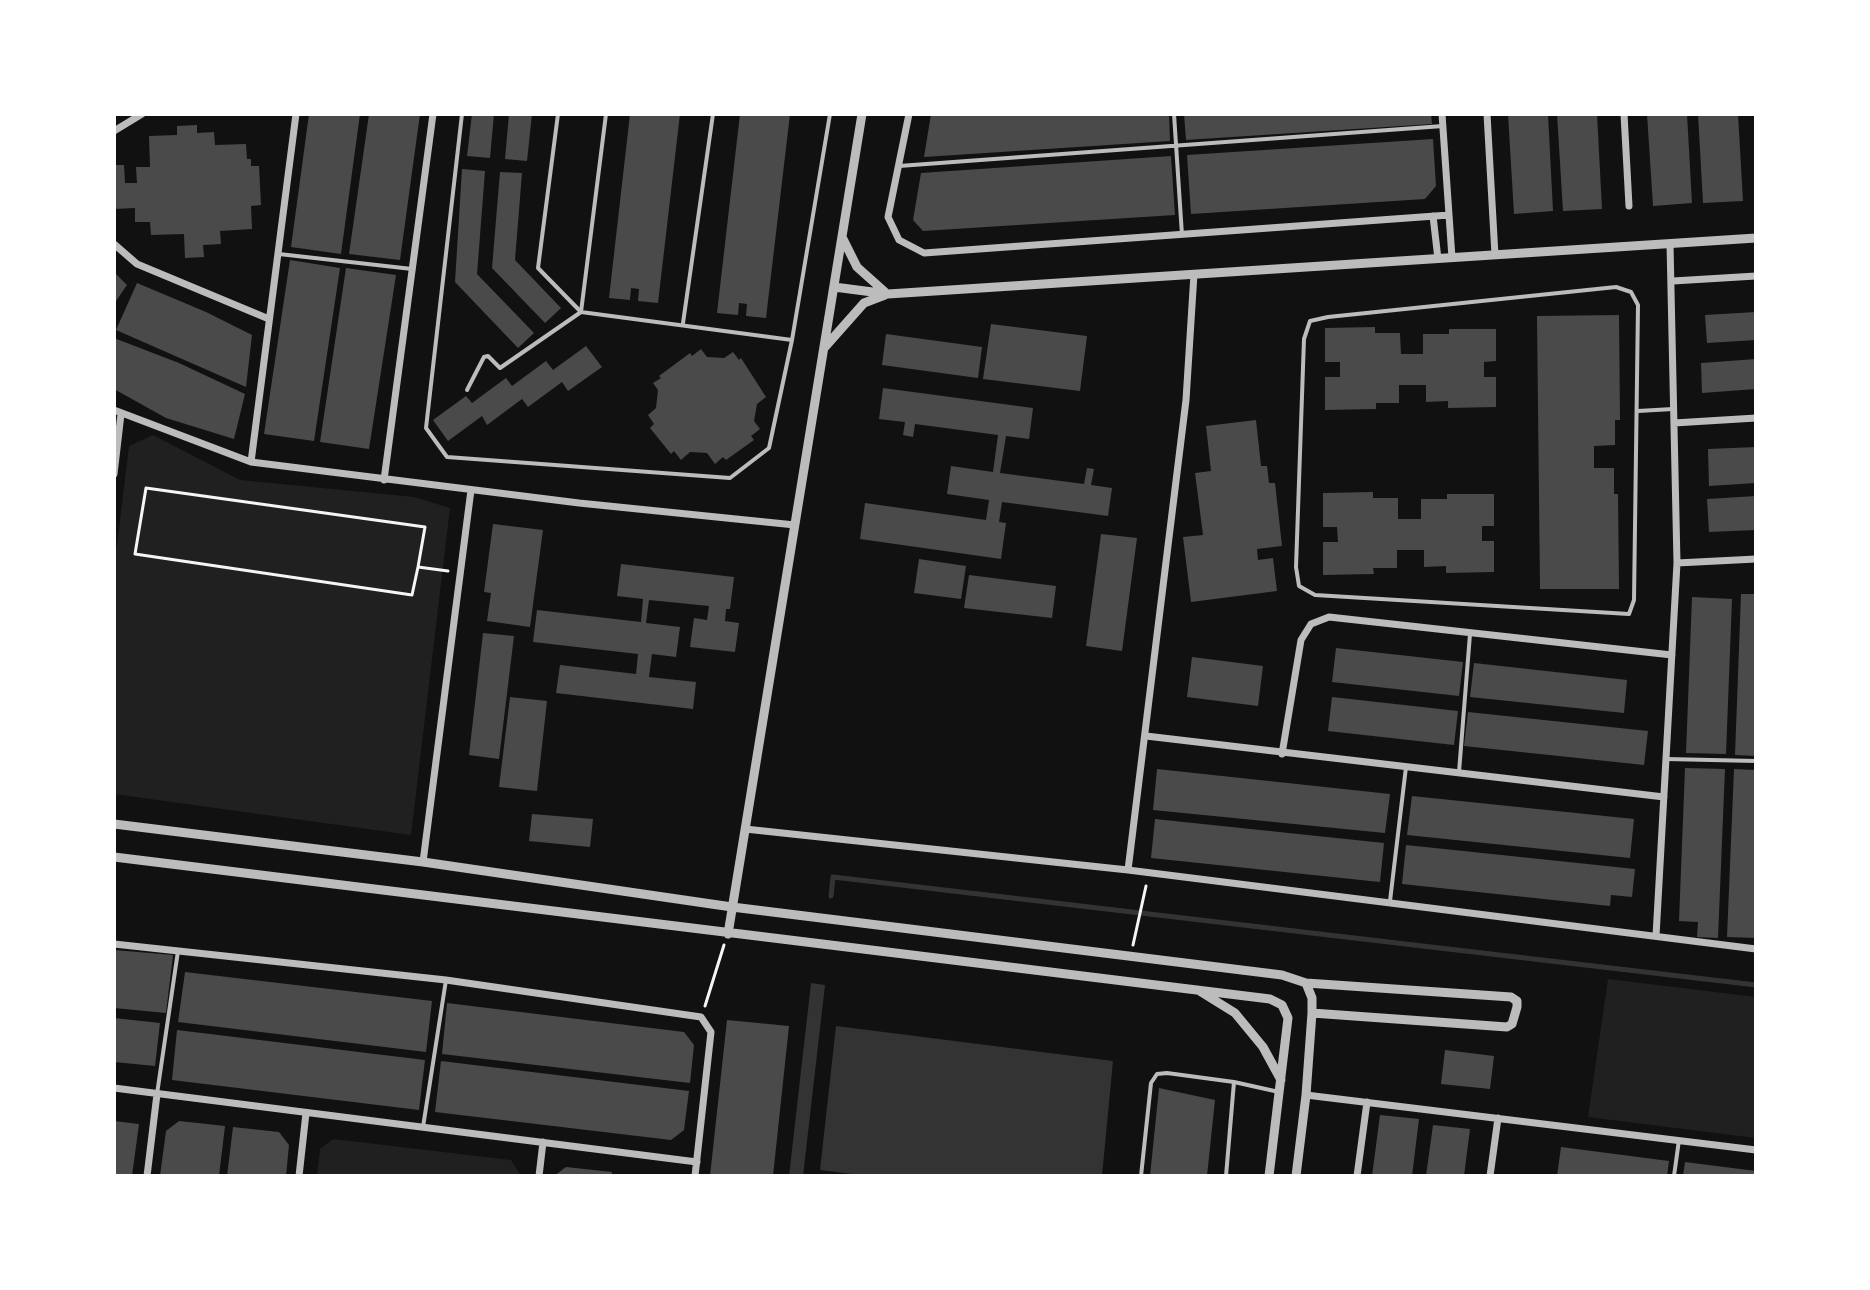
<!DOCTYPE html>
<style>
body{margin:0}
#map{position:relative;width:1870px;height:1290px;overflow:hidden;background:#111;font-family:Montserrat,sans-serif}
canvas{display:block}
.frame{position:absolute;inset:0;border:116px solid #fff;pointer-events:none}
</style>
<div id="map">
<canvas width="1870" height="1290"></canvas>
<div class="frame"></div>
</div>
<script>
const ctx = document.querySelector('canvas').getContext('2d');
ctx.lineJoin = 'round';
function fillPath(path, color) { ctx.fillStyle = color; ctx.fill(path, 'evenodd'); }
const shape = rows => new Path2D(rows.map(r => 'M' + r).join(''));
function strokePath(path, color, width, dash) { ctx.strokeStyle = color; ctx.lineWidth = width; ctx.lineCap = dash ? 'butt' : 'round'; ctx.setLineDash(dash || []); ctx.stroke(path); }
fillPath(shape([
 [153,435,240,480,414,497,450,508,411,835,114,794,114,570,129,446],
 [1608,979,1756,997,1756,1138,1588,1117],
 [333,1139,511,1160,521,1176,317,1176,320,1149]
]), '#202020');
fillPath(shape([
 [811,983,825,985,803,1176,789,1176],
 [836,1026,1113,1061,1102,1176,867,1176,820,1170]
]), '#333');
strokePath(shape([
 [831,896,833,877,1756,985]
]), '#333', 5);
fillPath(shape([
 [309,114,360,114,341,254,291,247],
 [369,114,420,114,400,260,349,254],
 [472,114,494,114,490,158,467,156],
 [509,114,532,114,527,161,505,159],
 [630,114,680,114,658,303,638,301,639,289,631,288,630,300,609,298],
 [740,114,790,114,766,318,746,316,747,304,739,303,738,315,717,313],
 [931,114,1169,114,1170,141,924,157],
 [1184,114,1431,114,1432,124,1186,140],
 [1508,114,1548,114,1553,211,1514,214],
 [1557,114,1597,114,1602,209,1563,211],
 [1647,114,1687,114,1692,203,1653,206],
 [1698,114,1738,114,1743,201,1703,203],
 [197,125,197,133,214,132,215,145,246,144,247,159,251,159,251,166,259,166,261,205,251,206,252,229,220,231,221,244,203,245,204,257,185,258,184,234,151,235,150,222,135,222,135,208,114,209,114,165,124,165,125,183,137,183,136,167,150,167,149,136,177,135,177,126],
 [1433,139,1436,186,1425,199,1191,214,1187,155],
 [1171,156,1175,215,923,231,913,220,921,173],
 [462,169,485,171,477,274,534,333,518,348,455,282],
 [500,172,522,173,515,260,561,308,545,323,492,268],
 [290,260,340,268,314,441,264,434],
 [346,268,396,275,369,449,320,442],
 [114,272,127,285,114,304],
 [137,283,206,312,252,335,246,387,116,330],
 [1756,312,1756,340,1707,343,1705,315],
 [1619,315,1620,420,1615,420,1615,445,1594,446,1594,468,1614,468,1614,494,1618,494,1619,589,1540,589,1537,316],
 [991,324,1087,336,1080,391,983,379],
 [1375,327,1375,333,1400,333,1401,354,1423,354,1423,334,1449,334,1449,329,1496,329,1496,361,1484,362,1484,377,1496,377,1496,407,1448,408,1448,401,1426,402,1426,385,1399,385,1399,403,1376,403,1376,409,1325,410,1325,377,1340,377,1340,362,1325,362,1325,328],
 [886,334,982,347,978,378,882,365],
 [114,338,179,363,245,394,234,439,166,418,114,389],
 [586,346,602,367,568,391,562,382,528,407,522,399,487,425,482,416,448,441,433,420,466,396,472,403,506,378,512,386,546,361,553,370],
 [701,349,707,357,724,358,733,352,739,360,741,358,766,397,757,404,754,421,760,429,751,436,754,440,726,460,723,457,715,464,707,453,690,452,681,460,674,451,671,454,650,428,654,424,648,415,656,408,658,390,653,383,661,378,659,376,690,353,692,356],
 [1756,359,1756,389,1702,393,1701,363],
 [883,388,1033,408,1029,439,1006,436,1000,473,1084,484,1087,468,1094,469,1091,485,1112,488,1108,516,1002,502,999,522,1006,523,1001,559,860,539,865,503,986,520,989,500,947,494,951,466,993,472,998,435,915,424,913,437,903,435,905,422,879,419],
 [1256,420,1261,466,1267,466,1269,483,1275,483,1282,546,1257,549,1258,560,1273,558,1277,591,1191,602,1183,537,1203,535,1195,473,1211,471,1206,426],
 [1756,447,1756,483,1709,486,1708,449],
 [1373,492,1373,498,1398,498,1398,519,1421,519,1421,499,1447,499,1447,494,1494,494,1494,526,1482,526,1482,541,1494,541,1494,572,1446,573,1446,566,1424,567,1424,550,1397,550,1397,568,1373,568,1374,574,1323,575,1323,542,1338,542,1337,527,1323,527,1323,493],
 [1756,496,1756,530,1709,532,1707,499],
 [493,524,543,530,530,627,487,621,491,593,484,592],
 [1101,534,1137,538,1122,651,1086,646],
 [919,559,966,566,961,599,914,593],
 [621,564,734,577,730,609,726,609,725,621,739,623,735,652,690,647,694,618,707,620,709,606,649,600,646,623,680,627,676,657,652,654,649,677,696,682,693,709,556,693,560,665,636,674,638,654,533,642,537,610,641,622,643,599,617,596],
 [969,575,1056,586,1052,618,964,608],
 [1741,594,1756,594,1756,756,1735,755],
 [1692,597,1732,599,1726,754,1686,753],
 [483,633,514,636,499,759,469,755],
 [1336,648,1463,662,1459,696,1332,682],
 [1192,657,1263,666,1258,706,1187,697],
 [1474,663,1627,680,1624,713,1470,697],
 [510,697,547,701,537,791,499,787],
 [1332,697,1458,711,1454,745,1328,731],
 [1468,712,1648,731,1644,765,1464,746],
 [1685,768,1725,769,1718,938,1697,937,1698,922,1679,921],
 [1157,769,1390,794,1385,833,1153,810],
 [1734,769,1756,770,1756,938,1727,937],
 [1412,796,1634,819,1630,858,1407,835],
 [532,814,593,819,590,847,529,841],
 [1155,819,1384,843,1380,882,1151,858],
 [1406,845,1635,869,1632,897,1611,895,1610,906,1402,884],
 [114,950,173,955,166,1013,114,1008],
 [185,972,432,1001,426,1052,178,1022],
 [447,1003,684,1032,694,1045,690,1083,442,1054],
 [114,1018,160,1023,155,1066,114,1062],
 [727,1020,789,1026,773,1176,710,1176],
 [177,1030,425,1060,419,1110,172,1080],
 [1445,1050,1494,1056,1490,1089,1441,1084],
 [441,1061,689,1091,684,1130,671,1140,435,1112],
 [1159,1088,1215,1100,1207,1176,1150,1176],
 [1380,1115,1419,1119,1412,1176,1372,1176],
 [114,1121,139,1124,132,1176,114,1176],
 [179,1121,225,1126,219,1176,160,1176,166,1131],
 [1433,1125,1470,1129,1464,1176,1426,1176],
 [233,1127,279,1132,289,1145,286,1176,227,1176],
 [1561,1147,1669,1161,1667,1176,1557,1176],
 [1685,1162,1756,1171,1756,1176,1683,1176],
 [566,1167,612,1172,612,1176,554,1176]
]), '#4a4a4a');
strokePath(shape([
 [418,567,412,595,135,554,146,488,425,527,418,567,448,571],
 [1133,945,1146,886],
 [705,1006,724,945]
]), '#f5f5f5', 3);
strokePath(shape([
 [462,114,426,428,447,457,730,478,769,448,792,340,830,114],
 [558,114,538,268,581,312,792,340],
 [1174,114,1182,235],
 [899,166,1443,126],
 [279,254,412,269],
 [1616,287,1631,292,1638,305,1634,600,1629,614,1315,595,1299,586,1296,567,1304,339,1310,321,1328,317,1616,287],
 [683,323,713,114],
 [467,390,484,357,488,356,500,368,581,312,606,114],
 [1638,411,1673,409],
 [1666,759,1756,761],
 [1459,772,1470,634],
 [1390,901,1406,767],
 [157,1094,178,951],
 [423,1127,446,980],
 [1141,1176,1151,1083,1157,1074,1167,1073,1234,1082],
 [1226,1176,1234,1082,1279,1092],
 [1674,1176,1679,1140]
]), '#bcbcbc', 4);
strokePath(shape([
 [909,114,888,217,899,240,924,253,1449,215],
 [1442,114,1452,258],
 [1487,114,1495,255],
 [1624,114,1629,206],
 [114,131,142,114],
 [1433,216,1438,259],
 [114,244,137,264,269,319],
 [1673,281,1756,276],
 [114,410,251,462,579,503,795,525],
 [1674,423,1756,418],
 [251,462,296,114],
 [114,474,121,414],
 [384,480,433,114],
 [1677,563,1756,559],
 [1146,736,1664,797],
 [1282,754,1301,640,1311,624,1329,617,1672,655],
 [745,829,1128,870,1756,949],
 [423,862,471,490],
 [1128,870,1186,400,1194,274],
 [1656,936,1677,563,1670,244],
 [114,944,446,980,701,1017,711,1032,695,1176],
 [114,1088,697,1162],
 [1306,1095,1756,1150],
 [147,1176,157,1094],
 [299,1176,306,1113],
 [539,1176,543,1142],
 [1357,1176,1367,1102],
 [1490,1176,1498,1118]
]), '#bcbcbc', 7);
strokePath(shape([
 [842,237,857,267,885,292],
 [834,287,888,294,1756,238],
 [825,347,864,303,885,295],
 [114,824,423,862,732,907,1282,975,1306,983,1511,997,1517,1001,1517,1007,1512,1024,1507,1027,1312,1013],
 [114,857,1270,999,1282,1005,1288,1018,1269,1176],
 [728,934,862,114],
 [1198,990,1235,1013,1263,1047,1281,1080],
 [1296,1176,1306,1095,1312,1013,1312,998,1306,983]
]), '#bcbcbc', 9);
</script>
